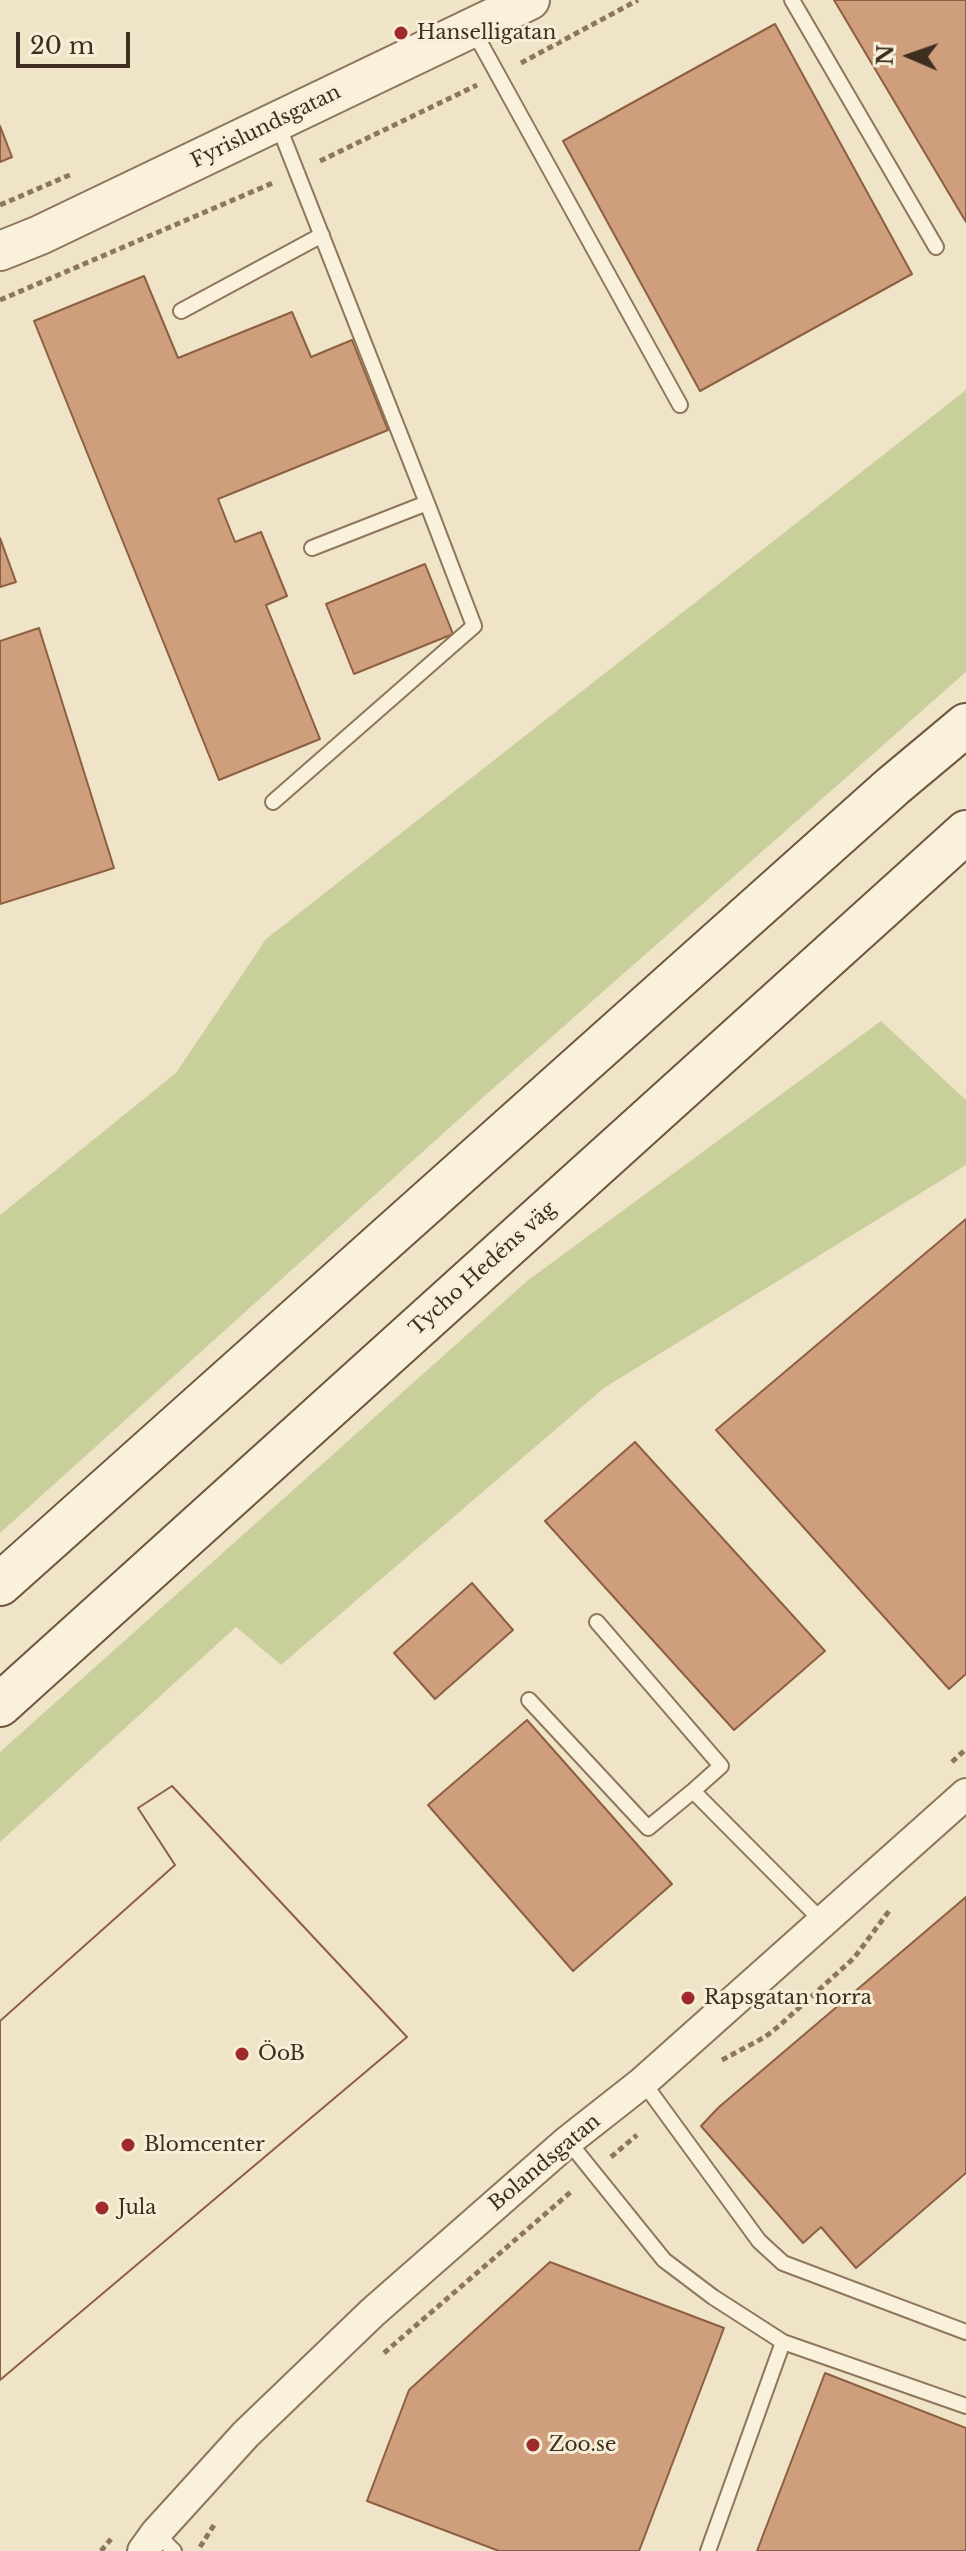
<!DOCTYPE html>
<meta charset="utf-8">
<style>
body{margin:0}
#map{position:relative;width:966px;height:2551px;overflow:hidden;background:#f0e4c8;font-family:"Libre Baskerville",serif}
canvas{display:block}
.north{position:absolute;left:870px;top:16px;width:80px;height:80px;-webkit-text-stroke:6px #f7eed8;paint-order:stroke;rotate:272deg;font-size:22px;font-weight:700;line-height:32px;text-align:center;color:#3d2e20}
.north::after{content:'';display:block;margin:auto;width:28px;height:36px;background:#3d2e20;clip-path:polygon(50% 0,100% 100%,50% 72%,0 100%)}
.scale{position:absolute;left:16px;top:32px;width:114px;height:36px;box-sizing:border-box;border:4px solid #3d2e20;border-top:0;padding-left:10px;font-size:24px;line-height:28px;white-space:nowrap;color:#3d2e20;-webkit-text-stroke:6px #f7eed8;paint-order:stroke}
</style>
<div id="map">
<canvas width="966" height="2551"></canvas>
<div class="north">N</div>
<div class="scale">20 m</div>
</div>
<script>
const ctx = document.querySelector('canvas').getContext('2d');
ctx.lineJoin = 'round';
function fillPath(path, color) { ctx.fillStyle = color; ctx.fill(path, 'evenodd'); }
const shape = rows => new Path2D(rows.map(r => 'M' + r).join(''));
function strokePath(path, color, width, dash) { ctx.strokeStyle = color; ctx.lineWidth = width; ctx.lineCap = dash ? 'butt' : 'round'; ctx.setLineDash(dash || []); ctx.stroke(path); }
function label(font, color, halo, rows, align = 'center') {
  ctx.font = font + ' "Libre Baskerville",serif'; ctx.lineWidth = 6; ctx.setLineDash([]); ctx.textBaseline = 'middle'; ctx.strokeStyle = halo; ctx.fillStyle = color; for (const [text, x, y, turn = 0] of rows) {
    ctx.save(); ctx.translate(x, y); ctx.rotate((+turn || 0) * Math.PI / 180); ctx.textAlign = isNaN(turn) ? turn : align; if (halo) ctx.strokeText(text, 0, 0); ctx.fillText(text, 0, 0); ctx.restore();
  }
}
fillPath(shape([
 [966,390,966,672,488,1093,0,1533,0,1215,176,1073,266,939],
 [881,1021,966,1100,966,1165,604,1388,281,1665,236,1627,0,1842,0,1752,527,1281]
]), '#c9cf9b');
const building = shape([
 [834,0,966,0,966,222,834,0],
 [775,24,912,274,700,391,563,141,775,24],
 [0,126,12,157,0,162,0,126],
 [144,276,178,358,292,312,311,357,352,340,388,430,218,499,235,542,261,532,287,596,266,605,320,739,219,780,34,321,144,276],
 [0,538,16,582,0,587,0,538],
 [425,564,453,634,354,674,326,604,425,564],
 [39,628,114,868,0,904,0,641,39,628],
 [966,1219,966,1674,949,1689,716,1430,966,1219],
 [635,1442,825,1651,734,1730,545,1521,635,1442],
 [472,1583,513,1630,435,1699,394,1653,472,1583],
 [527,1720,672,1884,573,1971,428,1805,527,1720],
 [172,1786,407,2037,0,2380,0,2021,175,1865,138,1808,172,1786],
 [172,1786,407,2037,0,2380,0,2021,175,1865,138,1808,172,1786],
 [966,1897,966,2173,856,2268,821,2227,803,2243,701,2126,719,2107,966,1897],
 [550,2262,724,2328,639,2551,499,2551,367,2501,409,2390,550,2262],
 [825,2373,966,2428,966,2551,757,2551,825,2373]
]);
fillPath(building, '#cf9f7d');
strokePath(building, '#8d5f41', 2);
const service = shape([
 [792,0,936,247],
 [472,28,680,405],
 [277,122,427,503,312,548],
 [181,311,322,235],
 [273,802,474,626,427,503],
 [597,1622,721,1766,693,1791,823,1922],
 [529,1700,648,1828,693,1791],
 [643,2082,759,2241,783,2263,966,2332],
 [568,2141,664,2260,713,2297,783,2342,708,2551],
 [783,2342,966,2406],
 [156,2533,174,2551]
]);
const minor = shape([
 [143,2551,156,2533,246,2434,373,2312,568,2141,643,2082,966,1794]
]);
const tertiary = shape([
 [0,251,40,235,530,0]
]);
const secondary = shape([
 [0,1584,893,786,966,725],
 [0,1705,966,832]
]);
strokePath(service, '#8d765c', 18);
strokePath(minor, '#8d765c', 34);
strokePath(tertiary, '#8d765c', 42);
strokePath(secondary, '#6f573f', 46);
strokePath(shape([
 [521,63,638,0],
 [320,161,477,85],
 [0,205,72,174],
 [0,300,275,182],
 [952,1762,966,1749],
 [722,2060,765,2037,779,2026,854,1958,889,1911],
 [611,2157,637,2135],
 [384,2353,573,2190],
 [200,2547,214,2525],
 [101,2551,111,2539]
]), '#8d765c', 5, [6, 4]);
strokePath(service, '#faf1dc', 14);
strokePath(minor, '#faf1dc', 30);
strokePath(tertiary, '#faf1dc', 38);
strokePath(secondary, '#faf1dc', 42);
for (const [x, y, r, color] of [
 [401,33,8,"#9e2a2b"],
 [688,1998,8,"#9e2a2b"],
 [242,2054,8,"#9e2a2b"],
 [128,2145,8,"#9e2a2b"],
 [102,2208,8,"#9e2a2b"],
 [533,2445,8,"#9e2a2b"]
]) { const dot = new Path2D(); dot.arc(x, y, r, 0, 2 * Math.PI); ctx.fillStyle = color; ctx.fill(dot); strokePath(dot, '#f7eed8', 3); }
label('20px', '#3d2e20', '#f7eed8', [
 ["Hanselligatan",417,33],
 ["Rapsgatan norra",704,1998],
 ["ÖoB",258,2054],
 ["Blomcenter",144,2145],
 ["Jula",118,2208],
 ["Zoo.se",549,2445]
], 'left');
label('20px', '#3d2e20', '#f7eed8', [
 ["Fyrislundsgatan",266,127,-26],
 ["Tycho Hedéns väg",483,1269,-42],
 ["Bolandsgatan",545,2163,-40]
]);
</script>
